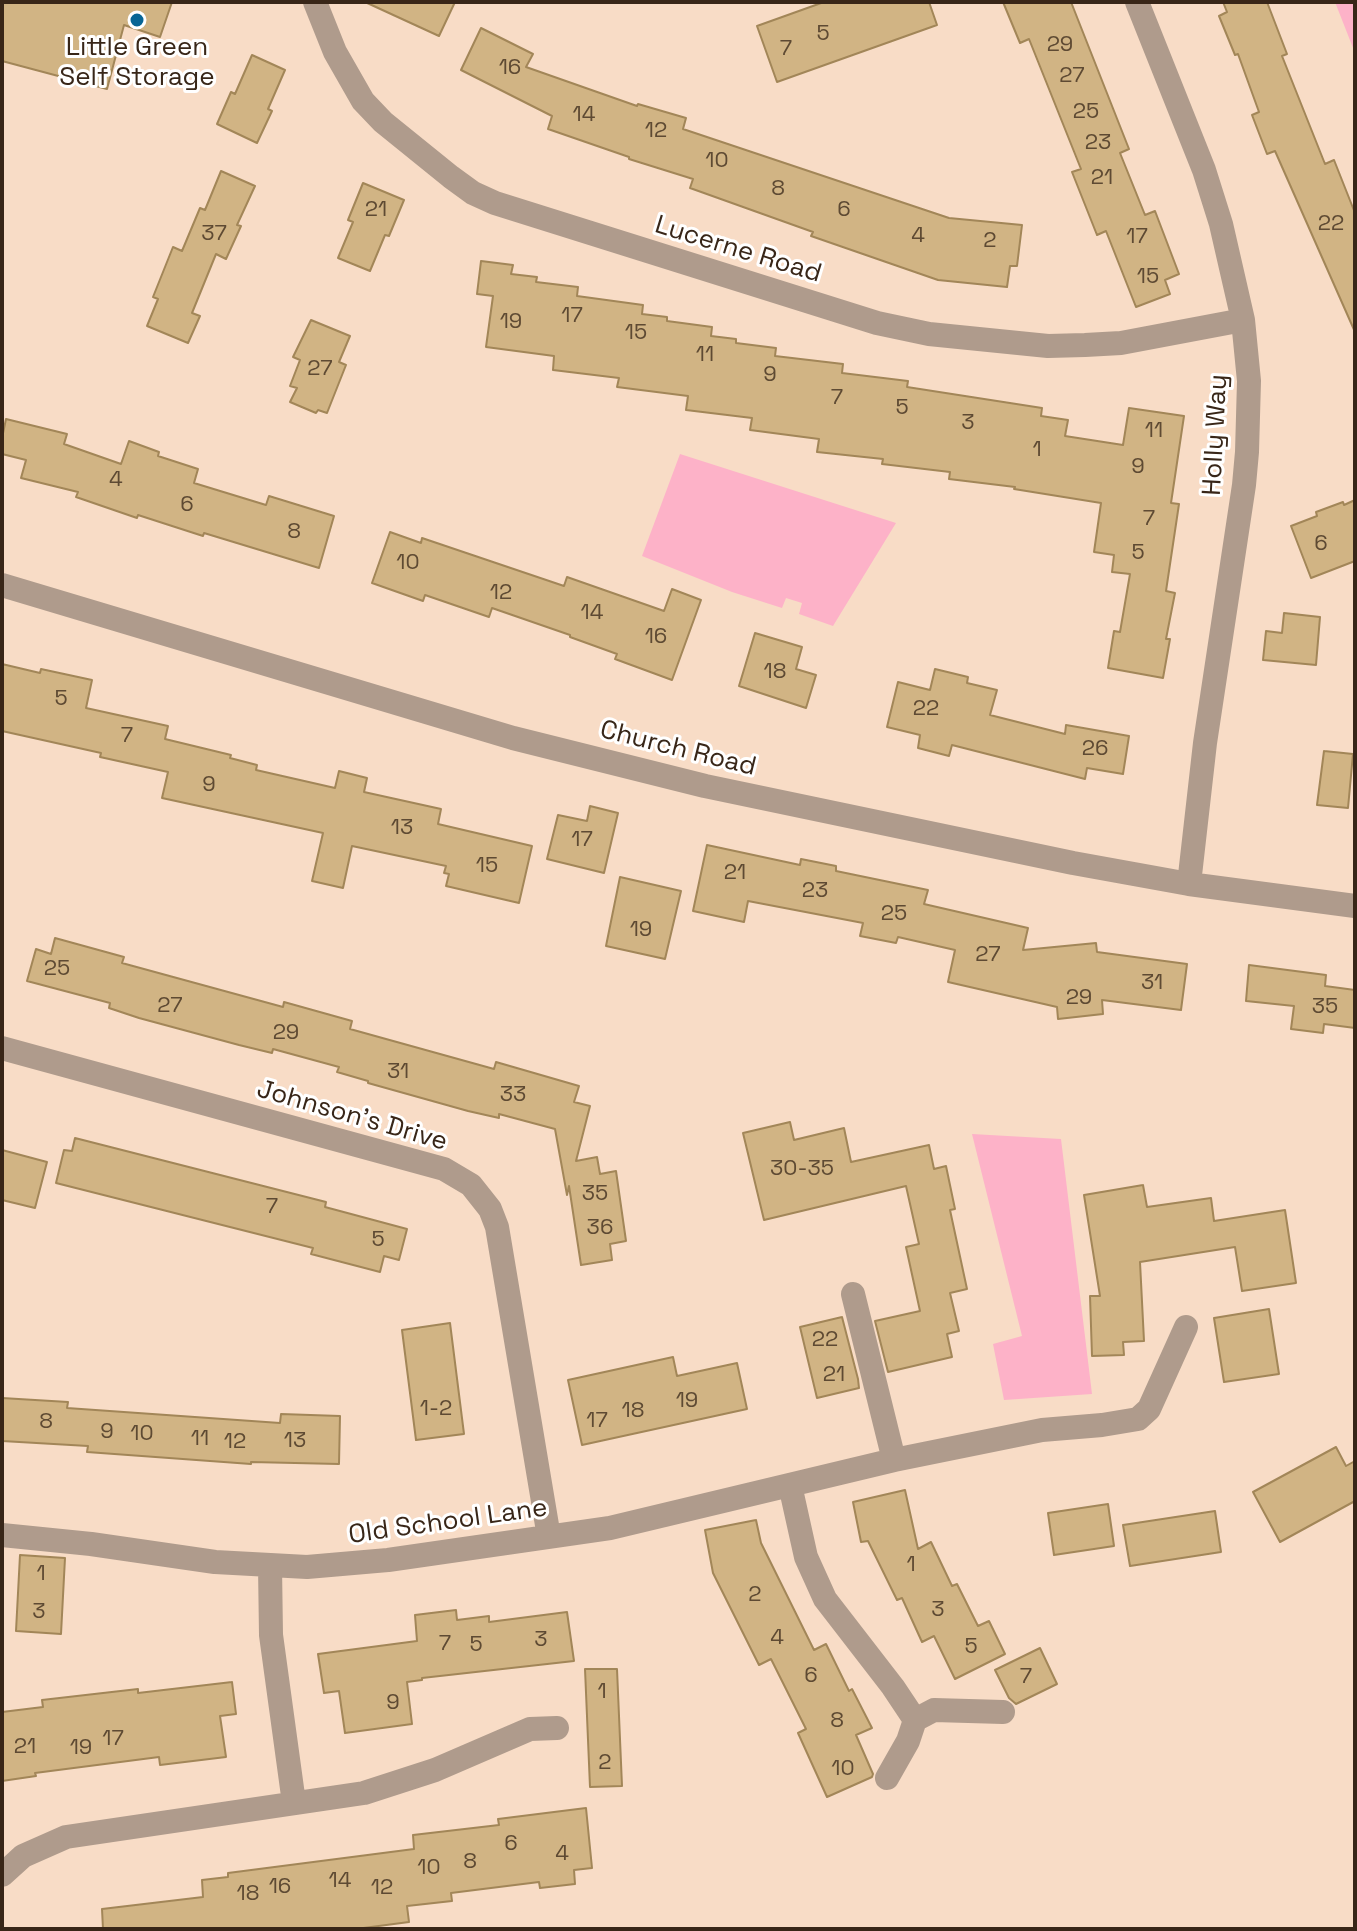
<!DOCTYPE html>
<style>
body{margin:0}
#map{position:relative;width:1357px;height:1931px;overflow:hidden;background:#f8dcc6;font-family:"Space Grotesk",sans-serif}
canvas{display:block}
.frame{position:absolute;inset:0;border:4px solid #382618;pointer-events:none}
</style>
<div id="map">
<canvas width="1357" height="1931"></canvas>
<div class="frame"></div>
</div>
<script>
const ctx = document.querySelector('canvas').getContext('2d');
ctx.lineJoin = 'round';
function fillPath(path, color) { ctx.fillStyle = color; ctx.fill(path, 'evenodd'); }
const shape = rows => new Path2D(rows.map(r => 'M' + r).join(''));
function strokePath(path, color, width, dash) { ctx.strokeStyle = color; ctx.lineWidth = width; ctx.lineCap = dash ? 'butt' : 'round'; ctx.setLineDash(dash || []); ctx.stroke(path); }
function label(font, color, halo, rows, align = 'center') {
  ctx.font = font + ' "Space Grotesk",sans-serif'; ctx.lineWidth = 6; ctx.setLineDash([]); ctx.textBaseline = 'middle'; ctx.strokeStyle = halo; ctx.fillStyle = color; for (const [text, x, y, turn = 0] of rows) {
    ctx.save(); ctx.translate(x, y); ctx.rotate((+turn || 0) * Math.PI / 180); ctx.textAlign = isNaN(turn) ? turn : align; if (halo) ctx.strokeText(text, 0, 0); ctx.fillText(text, 0, 0); ctx.restore();
  }
}
fillPath(shape([
 [1335,2,1355,2,1355,53],
 [680,454,896,523,833,626,799,614,802,603,786,598,782,608,732,592,642,556],
 [972,1134,1061,1139,1092,1394,1004,1400,993,1344,1022,1336]
]), '#fdb2c8');
const building = shape([
 [2,2,172,2,160,37,124,25,107,89,2,61,2,2],
 [365,2,455,2,439,36,365,2],
 [824,2,929,2,937,25,777,82,757,26,824,2],
 [1003,2,1071,2,1129,149,1120,153,1145,215,1155,211,1179,274,1165,280,1170,294,1136,307,1106,231,1097,235,1072,172,1081,169,1029,39,1020,43,1003,2],
 [1223,2,1267,2,1287,54,1282,56,1325,164,1334,160,1355,213,1355,332,1275,151,1267,154,1252,115,1259,112,1238,54,1235,55,1219,16,1227,12,1223,2],
 [481,28,533,54,526,67,637,106,638,104,686,118,683,129,949,218,1022,225,1017,266,1010,266,1007,287,938,280,811,236,813,232,690,188,693,179,629,159,629,157,548,129,552,116,461,70,481,28],
 [252,55,285,70,268,109,272,111,257,143,217,124,231,92,235,94,252,55],
 [221,171,255,186,237,225,241,226,226,259,216,254,192,313,200,316,188,343,147,326,158,299,153,297,173,247,182,251,200,208,205,210,221,171],
 [363,183,404,200,389,236,385,235,370,271,338,258,353,222,348,220,363,183],
 [481,261,513,265,511,274,537,277,536,282,578,287,577,296,643,305,642,314,667,317,667,321,712,327,711,336,736,339,736,343,776,348,775,356,843,364,842,373,908,381,907,387,1042,408,1041,416,1068,420,1065,436,1123,445,1129,408,1184,416,1171,503,1179,504,1166,591,1175,593,1166,639,1170,639,1163,678,1108,668,1114,631,1120,632,1130,574,1112,572,1114,555,1094,552,1101,503,1014,489,1015,487,949,479,950,472,882,464,883,459,817,452,819,439,750,430,752,418,686,410,688,396,617,387,619,378,553,370,554,356,486,347,493,296,477,294,481,261],
 [311,320,350,336,339,362,346,365,327,413,318,410,316,413,290,402,297,388,290,386,300,360,293,357,311,320],
 [6,419,67,434,64,444,121,464,129,441,159,452,158,456,198,469,194,483,266,505,269,496,334,516,319,568,204,533,203,536,138,515,137,518,76,497,78,492,21,478,26,460,2,454,2,438,6,419],
 [1355,500,1355,561,1311,578,1291,526,1317,516,1316,512,1343,502,1344,505,1355,500],
 [390,532,421,543,422,538,564,586,567,577,664,611,672,589,701,600,672,680,615,659,617,654,570,637,570,635,492,608,489,617,425,595,423,601,372,583,390,532],
 [1284,613,1320,617,1316,665,1263,660,1266,631,1282,633,1284,613],
 [755,633,802,647,796,669,816,675,806,708,739,686,755,633],
 [2,664,40,673,41,669,92,680,86,708,168,726,165,739,231,755,230,758,257,765,256,770,335,788,339,771,367,778,364,792,441,809,438,824,532,846,519,903,446,886,449,874,444,873,446,866,352,846,343,888,312,881,323,833,162,798,168,772,100,757,101,753,2,731,2,664],
 [935,669,968,677,967,683,997,690,990,715,1065,734,1066,725,1129,736,1123,774,1087,768,1085,779,952,745,949,756,918,748,920,735,887,727,898,682,930,690,935,669],
 [1324,751,1353,754,1348,808,1317,805,1324,751],
 [590,806,618,813,604,873,547,859,558,815,587,821,590,806],
 [707,845,800,865,801,859,836,866,836,871,928,890,924,904,1028,928,1023,950,1096,943,1097,952,1187,964,1181,1010,1102,1000,1103,1014,1058,1019,1057,1007,948,982,955,950,898,937,896,943,860,936,863,923,748,901,744,922,693,911,707,845],
 [620,877,681,891,665,959,606,946,620,877],
 [55,938,124,957,122,963,283,1007,284,1002,352,1021,350,1029,494,1069,496,1062,579,1086,574,1102,590,1106,576,1161,597,1157,600,1174,616,1171,626,1241,610,1244,612,1260,581,1265,569,1186,567,1195,555,1129,499,1114,499,1118,468,1111,368,1083,368,1081,337,1072,339,1067,273,1049,272,1053,239,1045,139,1018,109,1008,110,1003,27,981,36,949,51,954,55,938],
 [1249,965,1326,975,1325,986,1355,990,1355,1028,1324,1024,1323,1033,1291,1029,1294,1006,1246,1001,1249,965],
 [790,1122,794,1140,844,1128,851,1162,929,1145,934,1169,946,1166,955,1209,950,1210,967,1289,950,1293,959,1331,947,1334,952,1357,888,1372,875,1321,920,1311,906,1247,919,1244,906,1186,764,1220,743,1133,790,1122],
 [75,1138,326,1202,325,1207,407,1229,399,1260,384,1256,380,1272,311,1254,313,1248,56,1183,64,1150,72,1151,75,1138],
 [2,1150,47,1162,35,1208,2,1200,2,1150],
 [1143,1185,1147,1207,1211,1198,1214,1221,1285,1210,1296,1283,1242,1291,1235,1247,1140,1262,1144,1341,1123,1342,1124,1355,1092,1356,1090,1296,1100,1296,1084,1195,1143,1185],
 [1269,1309,1279,1374,1224,1382,1214,1318,1269,1309],
 [842,1317,858,1379,859,1388,817,1398,800,1327,842,1317],
 [450,1323,464,1434,416,1440,402,1330,450,1323],
 [673,1357,677,1376,737,1363,747,1409,582,1445,568,1380,673,1357],
 [2,1398,68,1402,67,1408,280,1423,281,1414,340,1416,339,1464,251,1462,251,1464,87,1452,88,1446,2,1441,2,1398],
 [1336,1447,1346,1466,1355,1461,1355,1501,1280,1542,1253,1492,1336,1447],
 [905,1490,918,1549,931,1542,952,1586,957,1584,978,1626,989,1621,1005,1654,955,1679,934,1636,922,1642,902,1598,897,1600,868,1541,861,1542,853,1502,905,1490],
 [1108,1504,1114,1546,1054,1555,1048,1513,1108,1504],
 [1215,1511,1221,1552,1130,1566,1123,1525,1215,1511],
 [756,1520,761,1543,814,1650,826,1644,849,1691,852,1689,872,1728,856,1735,873,1774,872,1777,827,1797,798,1733,806,1729,771,1659,759,1665,713,1573,705,1530,756,1520],
 [20,1555,65,1558,61,1634,16,1631,20,1555],
 [456,1610,457,1620,489,1616,489,1622,567,1612,574,1661,422,1678,422,1680,407,1682,412,1724,345,1733,339,1691,324,1693,318,1654,417,1641,415,1615,456,1610],
 [1040,1648,1057,1684,1016,1704,1009,1698,995,1670,1040,1648],
 [585,1669,617,1669,622,1786,590,1787,585,1669],
 [232,1682,236,1714,220,1716,226,1757,160,1765,159,1757,35,1773,36,1776,2,1781,2,1712,43,1707,42,1700,138,1689,138,1693,232,1682],
 [586,1808,592,1868,574,1870,575,1884,540,1888,539,1882,451,1893,452,1901,407,1906,409,1922,356,1929,103,1929,102,1909,203,1897,202,1880,228,1877,228,1873,414,1849,413,1835,499,1825,498,1819,586,1808]
]);
fillPath(building, '#d1b484');
strokePath(building, '#a28658', 2);
strokePath(shape([
 [315,2,335,52,363,101,383,122,451,177,473,193,495,203,877,323,929,334,1048,346,1085,345,1121,343,1243,320],
 [1137,2,1204,170,1221,224,1243,320,1249,381,1247,452,1244,485,1205,743,1189,884],
 [2,585,513,738,705,786,1073,863,1189,884,1355,906],
 [2,1048,444,1169,471,1185,490,1209,497,1227,549,1537],
 [853,1294,894,1460],
 [790,1485,806,1557,825,1599,893,1687,915,1720,908,1741,887,1778],
 [2,1535,91,1544,215,1562,307,1567,388,1560,610,1528,894,1460,1042,1430,1102,1425,1138,1419,1149,1409,1186,1327],
 [270,1566,271,1635,294,1803],
 [915,1720,934,1710,1003,1712],
 [2,1875,23,1856,66,1837,364,1793,435,1770,530,1729,557,1728]
]), '#af9b8c', 24);
for (const [x, y, r, color] of [
 [137,20,8,"#076595"]
]) { const dot = new Path2D(); dot.arc(x, y, r, 0, 2 * Math.PI); ctx.fillStyle = color; ctx.fill(dot); strokePath(dot, '#fff', 3); }
label('22px', '#5e4a33', null, [
 ["5",823,34],
 ["29",1060,45],
 ["7",786,49],
 ["16",510,68],
 ["27",1072,76],
 ["25",1086,112],
 ["14",584,115],
 ["12",656,131],
 ["23",1098,143],
 ["10",717,161],
 ["21",1102,178],
 ["8",778,189],
 ["21",376,210],
 ["6",844,210],
 ["22",1331,224],
 ["37",214,234],
 ["4",918,236],
 ["17",1137,237],
 ["2",990,241],
 ["15",1148,277],
 ["17",572,316],
 ["19",511,322],
 ["15",636,333],
 ["11",705,355],
 ["27",320,369],
 ["9",770,375],
 ["7",837,398],
 ["5",902,408],
 ["3",968,423],
 ["11",1154,431],
 ["1",1037,450],
 ["9",1138,467],
 ["4",116,480],
 ["6",187,505],
 ["7",1149,519],
 ["8",294,532],
 ["6",1321,544],
 ["5",1138,553],
 ["10",408,563],
 ["12",501,593],
 ["14",592,613],
 ["16",656,637],
 ["18",775,672],
 ["5",61,699],
 ["22",926,709],
 ["7",127,736],
 ["26",1095,749],
 ["9",209,785],
 ["13",402,828],
 ["17",582,840],
 ["15",487,866],
 ["21",735,873],
 ["23",815,891],
 ["25",894,914],
 ["19",641,930],
 ["27",988,955],
 ["25",57,969],
 ["31",1152,983],
 ["29",1079,998],
 ["27",170,1006],
 ["35",1325,1007],
 ["29",286,1033],
 ["31",398,1072],
 ["33",513,1095],
 ["30-35",802,1169],
 ["35",595,1194],
 ["7",272,1207],
 ["36",600,1228],
 ["5",378,1240],
 ["22",825,1340],
 ["21",834,1375],
 ["19",687,1401],
 ["1-2",436,1409],
 ["18",633,1411],
 ["17",597,1421],
 ["8",46,1422],
 ["9",107,1432],
 ["10",142,1434],
 ["11",200,1439],
 ["13",295,1441],
 ["12",235,1442],
 ["1",911,1565],
 ["1",41,1574],
 ["2",755,1595],
 ["3",938,1610],
 ["3",39,1612],
 ["4",777,1638],
 ["3",541,1640],
 ["7",445,1644],
 ["5",476,1645],
 ["5",971,1647],
 ["6",811,1676],
 ["7",1026,1677],
 ["1",602,1692],
 ["9",393,1703],
 ["8",837,1721],
 ["17",113,1739],
 ["21",25,1747],
 ["19",81,1748],
 ["2",605,1763],
 ["10",843,1769],
 ["6",511,1844],
 ["4",562,1854],
 ["8",470,1862],
 ["10",429,1868],
 ["14",340,1881],
 ["16",280,1887],
 ["12",382,1888],
 ["18",248,1894]
]);
label('26px', '#382618', '#fff', [
 ["Little Green",137,48],
 ["Self Storage",137,78]
]);
label('26px', '#382618', '#fff', [
 ["Lucerne Road",738,250,17],
 ["Holly Way",1216,435,-87],
 ["Church Road",678,749,14],
 ["Johnson's Drive",352,1116,16],
 ["Old School Lane",448,1522,-8]
]);
</script>
